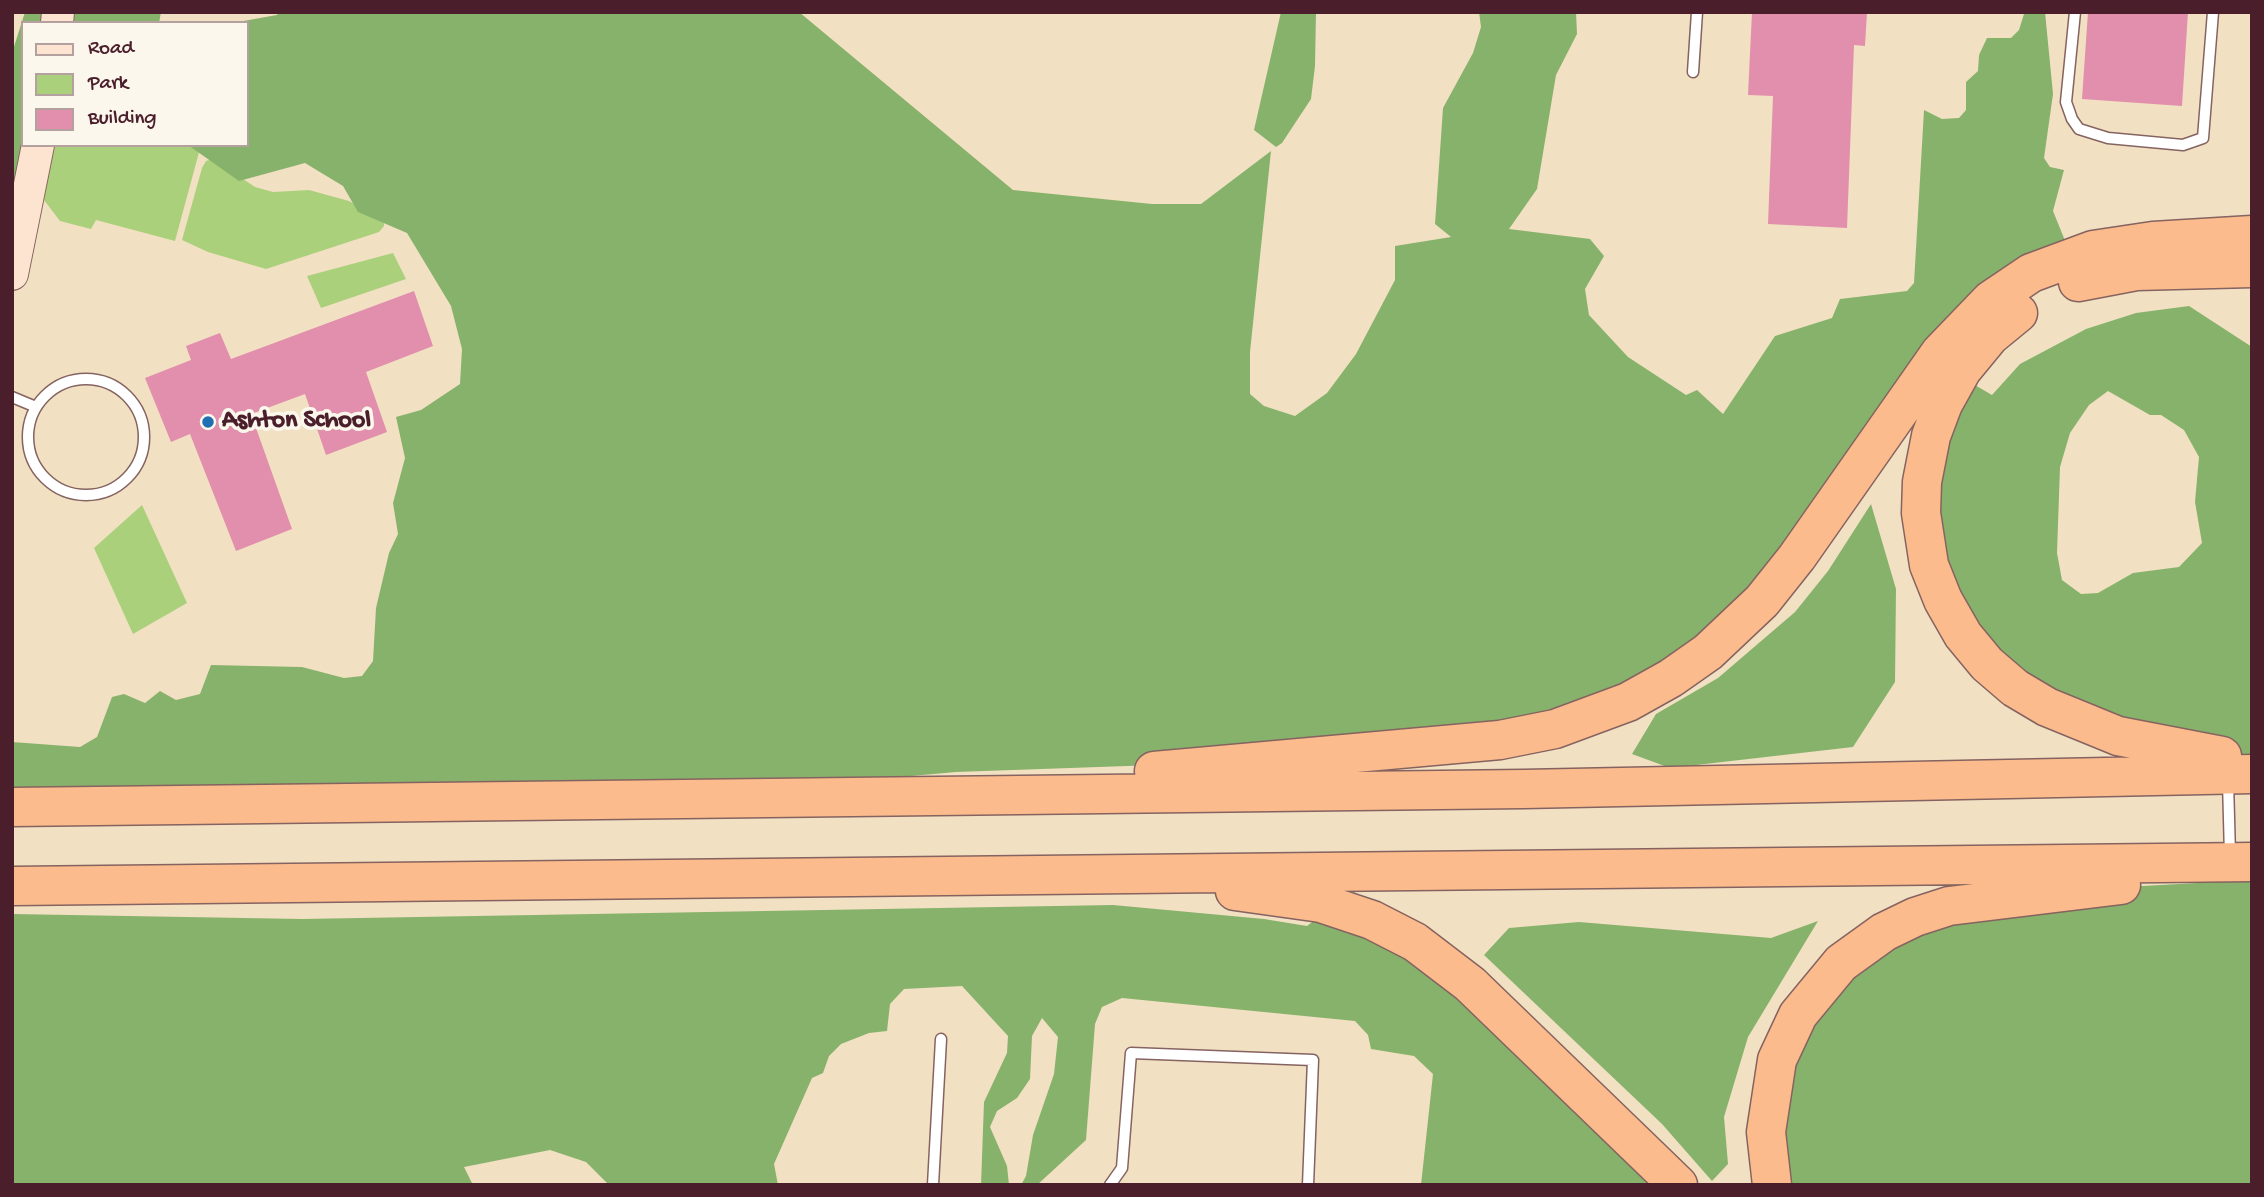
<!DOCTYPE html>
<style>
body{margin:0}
#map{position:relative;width:2264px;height:1197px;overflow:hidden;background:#f2e0c3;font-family:"Gochi Hand",sans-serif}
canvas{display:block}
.frame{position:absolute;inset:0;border:14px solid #4a1f2b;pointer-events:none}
.legend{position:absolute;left:21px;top:21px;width:228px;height:126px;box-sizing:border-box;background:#fbf7ec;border:2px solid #b4a19f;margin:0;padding:9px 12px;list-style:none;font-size:21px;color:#4a1f2b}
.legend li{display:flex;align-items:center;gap:14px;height:35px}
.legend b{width:35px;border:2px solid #b4a19f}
</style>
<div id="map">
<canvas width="2264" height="1197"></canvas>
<div class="frame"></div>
<ul class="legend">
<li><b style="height:9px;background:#fde4d1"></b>Road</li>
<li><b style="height:19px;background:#aad07b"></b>Park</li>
<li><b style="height:19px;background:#e18fac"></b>Building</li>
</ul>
</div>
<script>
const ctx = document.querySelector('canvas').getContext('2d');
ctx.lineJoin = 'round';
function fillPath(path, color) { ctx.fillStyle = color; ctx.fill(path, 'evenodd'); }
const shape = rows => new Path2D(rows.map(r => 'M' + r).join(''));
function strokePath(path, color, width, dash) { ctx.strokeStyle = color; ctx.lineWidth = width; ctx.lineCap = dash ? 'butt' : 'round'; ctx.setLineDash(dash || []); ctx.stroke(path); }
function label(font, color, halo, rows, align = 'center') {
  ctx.font = font + ' "Gochi Hand",sans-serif'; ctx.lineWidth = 7; ctx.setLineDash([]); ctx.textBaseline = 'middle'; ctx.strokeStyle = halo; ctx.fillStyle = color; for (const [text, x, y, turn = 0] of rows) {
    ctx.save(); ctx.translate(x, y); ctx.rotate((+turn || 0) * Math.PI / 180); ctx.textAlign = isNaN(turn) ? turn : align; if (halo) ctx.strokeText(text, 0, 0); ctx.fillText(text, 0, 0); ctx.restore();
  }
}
fillPath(shape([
 [53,145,201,145,175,241,96,220,91,229,60,221,44,200],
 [213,159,255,187,273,192,309,190,349,201,384,220,384,226,379,232,266,269,208,252,182,240,202,168,206,161],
 [393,253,406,279,321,308,307,276],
 [142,505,187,603,133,634,94,548]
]), '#aad07b');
fillPath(shape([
 [25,12,161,12,159,23,23,23,23,145,12,277,12,53],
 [279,12,799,12,1013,190,1152,204,1201,204,1271,151,1250,352,1250,394,1264,406,1295,416,1327,393,1356,354,1395,280,1395,246,1451,237,1435,224,1443,108,1473,53,1481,27,1479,12,1576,12,1577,34,1556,75,1537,189,1509,229,1590,239,1604,256,1585,289,1589,315,1628,357,1686,395,1697,390,1723,414,1775,336,1832,318,1840,299,1907,291,1914,283,1924,110,1942,119,1959,118,1966,110,1966,82,1978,71,1979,55,1987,38,2011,38,2019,30,2024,14,2045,12,2053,94,2044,158,2050,167,2064,170,2053,211,2070,253,2038,267,1766,597,1581,719,1184,764,956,772,744,791,12,802,12,742,80,747,97,737,112,697,124,694,145,703,160,691,176,700,200,694,211,665,302,667,344,678,362,676,373,661,376,608,389,553,398,534,393,503,405,458,396,417,421,410,460,384,462,349,451,306,407,233,358,212,343,186,305,163,239,181,188,145,247,145,247,23,232,23,277,15],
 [1281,12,1316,12,1315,66,1311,99,1282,143,1276,147,1254,130],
 [2189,306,2252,347,2252,761,2138,738,1992,663,1927,536,1961,377,1992,395,2020,364,2086,329,2136,313],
 [2108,391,2150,415,2161,415,2184,430,2199,457,2195,502,2202,543,2179,567,2133,573,2098,593,2081,594,2062,580,2057,553,2060,467,2070,433,2089,405],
 [1871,504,1896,589,1895,682,1853,747,1670,768,1632,754,1656,714,1718,678,1795,612,1828,571],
 [2252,880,2252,1185,1775,1185,1778,1070,1872,937,2033,892],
 [1337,903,1361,910,1682,1185,1421,1185,1433,1074,1414,1056,1371,1049,1368,1035,1355,1021,1122,998,1102,1007,1095,1024,1086,1140,1037,1185,1021,1185,1026,1176,1033,1135,1054,1074,1058,1037,1042,1018,1032,1036,1030,1079,1017,1098,997,1111,990,1127,1007,1166,1009,1185,981,1185,984,1102,1007,1053,1008,1036,962,986,904,989,890,1004,887,1031,869,1033,841,1044,829,1056,823,1073,812,1078,774,1164,778,1185,609,1185,586,1162,550,1150,464,1167,473,1185,12,1185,12,914,302,919,1113,905,1264,919,1307,926],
 [1818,921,1748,1037,1724,1117,1728,1164,1712,1181,1662,1124,1484,955,1509,928,1579,922,1771,938]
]), '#87b26b');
fillPath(shape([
 [1752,12,1867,12,1865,46,1854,45,1847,228,1768,224,1773,96,1748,95],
 [2088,12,2188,12,2182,106,2082,99],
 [414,291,433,346,366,372,387,432,326,455,305,394,251,414,292,529,236,551,190,434,171,442,145,378,191,360,186,346,220,333,231,359]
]), '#e18fac');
const lane = shape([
 [2075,12,2066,102,2072,119,2079,129,2108,138,2183,145,2203,138,2213,12],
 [1693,72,1697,12],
 '28 437a58 58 0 1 1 116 0a58 58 0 1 1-116 0Z',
 [12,397,36,407],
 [2228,781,2230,856],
 [933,1185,941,1039],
 [1110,1185,1122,1168,1131,1053,1313,1060,1308,1185]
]);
const secondary = shape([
 [57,23,58,12],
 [12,274,38,145]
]);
const highway = shape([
 [2078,282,2136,271,2252,268],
 [2018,313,1990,336,1962,370,1943,404,1931,436,1922,482,1921,513,1929,565,1943,600,1963,635,1987,664,2015,688,2047,707,2118,736,2222,756],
 [1154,771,1500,740,1555,729,1628,702,1671,678,1708,652,1762,601,1797,557,1940,353,1991,300,2031,273,2093,250,2153,241,2252,235],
 [12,807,1524,789,2252,774],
 [12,886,2252,862],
 [1235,891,1321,903,1372,920,1415,942,1470,984,1678,1185],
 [1772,1185,1766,1132,1777,1060,1798,1015,1841,963,1884,932,1915,917,1949,906,2121,885]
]);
strokePath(lane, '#856360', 13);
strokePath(secondary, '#856360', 34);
strokePath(highway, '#856360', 41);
strokePath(lane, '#fff', 10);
strokePath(secondary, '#fde4d1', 32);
strokePath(highway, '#fbbb8c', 38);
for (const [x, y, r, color] of [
 [208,422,7,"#1f6fb2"]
]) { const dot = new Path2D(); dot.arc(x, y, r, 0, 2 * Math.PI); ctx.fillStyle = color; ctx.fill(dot); strokePath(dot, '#fbf7ec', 2.5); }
label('bold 26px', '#4a1f2b', '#fbf7ec', [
 ["Ashton School",222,422]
], 'left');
</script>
